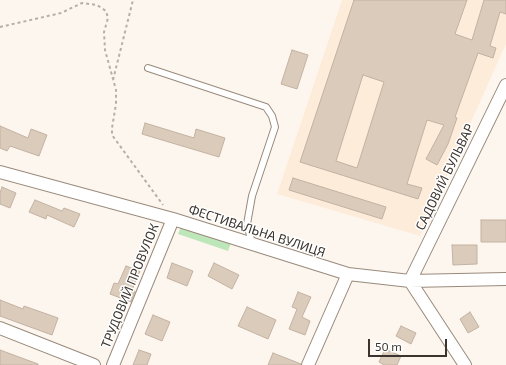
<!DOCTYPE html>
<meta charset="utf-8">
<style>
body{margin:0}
#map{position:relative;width:506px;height:365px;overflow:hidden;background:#fdf6ef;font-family:"Exo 2",sans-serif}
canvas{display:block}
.scale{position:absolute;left:368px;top:339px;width:79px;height:18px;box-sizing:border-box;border:2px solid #3b342e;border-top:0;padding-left:5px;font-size:12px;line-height:14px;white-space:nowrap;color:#3b342e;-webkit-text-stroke:3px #fff;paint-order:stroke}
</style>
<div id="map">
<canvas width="506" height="365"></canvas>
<div class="scale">50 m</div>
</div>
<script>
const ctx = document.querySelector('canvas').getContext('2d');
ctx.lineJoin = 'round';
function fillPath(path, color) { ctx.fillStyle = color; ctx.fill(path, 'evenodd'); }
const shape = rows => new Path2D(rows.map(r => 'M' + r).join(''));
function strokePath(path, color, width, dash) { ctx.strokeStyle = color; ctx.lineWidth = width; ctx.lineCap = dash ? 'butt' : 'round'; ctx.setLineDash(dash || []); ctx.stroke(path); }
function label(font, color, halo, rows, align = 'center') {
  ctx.font = font + ' "Exo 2",sans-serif'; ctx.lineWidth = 3; ctx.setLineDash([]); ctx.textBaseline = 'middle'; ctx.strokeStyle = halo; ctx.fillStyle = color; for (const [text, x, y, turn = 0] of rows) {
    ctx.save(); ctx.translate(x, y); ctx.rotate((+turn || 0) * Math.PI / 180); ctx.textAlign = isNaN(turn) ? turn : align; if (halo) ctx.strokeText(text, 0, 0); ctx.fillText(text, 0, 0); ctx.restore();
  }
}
fillPath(shape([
 [342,0,506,0,506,44,420,236,277,194]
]), '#feecda');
fillPath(shape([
 [182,224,232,240,228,251,178,234]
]), '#bde6b9');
const building = shape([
 [354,0,467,0,455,34,472,40,484,0,506,0,506,14,500,12,490,46,496,48,493,58,478,53,455,117,457,118,448,144,437,165,426,159,444,125,427,120,407,184,422,188,418,199,300,162,354,0],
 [363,75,384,82,357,168,336,161,363,75],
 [292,50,308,55,297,89,281,84,292,50],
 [145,123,194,138,196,129,225,138,219,157,142,134,145,123],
 [0,126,28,138,31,129,47,135,39,156,10,146,7,151,0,148,0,126],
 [293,178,386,207,382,219,289,190,293,178],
 [2,187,16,193,10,208,0,204,0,193,2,187],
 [35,200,62,211,64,208,80,214,74,227,47,215,46,219,29,212,35,200],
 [481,220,506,220,506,242,481,242,481,220],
 [452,245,477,245,477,264,453,265,452,245],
 [172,263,193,271,187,286,167,278,172,263],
 [214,263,239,275,232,289,208,276,214,263],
 [126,266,140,271,132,290,135,291,131,302,110,294,114,283,118,284,126,266],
 [298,292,311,297,302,317,310,321,305,335,289,329,297,309,292,307,298,292],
 [0,300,23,309,24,306,58,318,52,335,0,316,0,300],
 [247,307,276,320,268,339,238,326,247,307],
 [470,312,479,327,468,333,460,319,470,312],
 [153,315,170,322,162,341,145,334,153,315],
 [401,326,416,333,411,344,396,336,401,326],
 [385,349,401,356,397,365,384,365,379,362,385,349],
 [0,350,38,364,38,365,0,365,0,350],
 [139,350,151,354,147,365,133,365,139,350],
 [273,353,301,364,301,365,268,365,273,353]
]);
fillPath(building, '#dbcbbb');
strokePath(building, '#c3b2a2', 1);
const service = shape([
 [148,68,266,107,272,116,275,127,252,196,247,224,252,243]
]);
const minor = shape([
 [0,172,173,219,348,274,410,281,506,279],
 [410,281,506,85],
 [410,281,465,365],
 [0,328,94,365],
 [113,365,173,219],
 [308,365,348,274]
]);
strokePath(service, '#998a7b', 8);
strokePath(minor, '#998a7b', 14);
strokePath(shape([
 [0,27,61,13,82,3,97,5,106,11,108,18,104,32,105,50,116,90,116,104,112,128,112,135,163,205],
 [113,80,133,0]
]), '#b6afa8', 2, [3, 3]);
strokePath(service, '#fff', 6);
strokePath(minor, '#fff', 12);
label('13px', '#3b342e', '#fff', [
 ["САДОВИЙ БУЛЬВАР",445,177,-64],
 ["ФЕСТИВАЛЬНА ВУЛИЦЯ",257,231,18],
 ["ТРУДОВИЙ ПРОВУЛОК",130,286,-68]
]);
</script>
